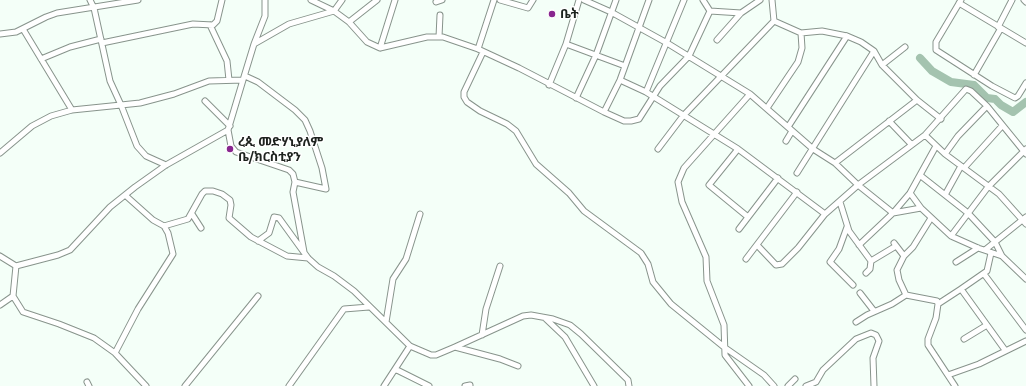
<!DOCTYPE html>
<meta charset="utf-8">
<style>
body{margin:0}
canvas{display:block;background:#f4fff8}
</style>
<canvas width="1026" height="386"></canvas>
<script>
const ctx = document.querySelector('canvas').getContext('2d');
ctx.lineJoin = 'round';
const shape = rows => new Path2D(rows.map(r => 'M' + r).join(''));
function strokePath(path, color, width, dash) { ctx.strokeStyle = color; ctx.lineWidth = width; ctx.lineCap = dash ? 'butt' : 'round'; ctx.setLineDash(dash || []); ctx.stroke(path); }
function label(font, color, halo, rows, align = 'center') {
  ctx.font = font + ' "Space Grotesk","Noto Sans Ethiopic",sans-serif'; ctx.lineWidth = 3; ctx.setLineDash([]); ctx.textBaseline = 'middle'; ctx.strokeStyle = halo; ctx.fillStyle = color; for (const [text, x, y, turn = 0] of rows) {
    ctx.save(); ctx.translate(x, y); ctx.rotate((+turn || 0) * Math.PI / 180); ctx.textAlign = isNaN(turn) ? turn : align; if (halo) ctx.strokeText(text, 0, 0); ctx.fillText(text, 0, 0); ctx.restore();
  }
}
strokePath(shape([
 [920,58,932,71,951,82,974,85,987,98,995,99,1001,105,1013,112,1026,102]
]), '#a4c3af', 8);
const minor = shape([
 [265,0,265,16,254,44,289,24,334,11,349,22,367,42,380,48,395,0],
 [311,0,334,11,342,0],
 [500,0,528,8,533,0],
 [584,0,611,12,667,43,750,94,813,149,835,163,858,185,893,213,921,208,951,236,978,248,1002,256,1026,279],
 [703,0,710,11],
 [961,0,936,42,936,50,992,86,1015,98,1018,96,1026,83],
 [1024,0,1026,2],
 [436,2,442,0],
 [959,3,1026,43],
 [774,21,801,33,822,31,847,36,861,42,874,51,882,65,917,100,941,119],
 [349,22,377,0],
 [210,25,227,61,229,80],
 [998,27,1012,0],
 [23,29,72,110],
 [0,34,16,32,46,17,57,13,138,0],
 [439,37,440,15],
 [717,40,741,13],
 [102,43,193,24,213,25,217,21,222,0],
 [566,44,625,66],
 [380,48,427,37,443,37,478,49,519,68,604,112,620,80,649,0],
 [478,49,494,0],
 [483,52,464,92,464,97,467,102,480,111,507,124,516,131,536,164,569,193,584,211,641,253,648,264,653,282,671,304,724,347,764,375,774,386],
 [41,59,70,47,101,39],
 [882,65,905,47],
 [974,75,1001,28],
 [245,76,258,82,295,110,305,120,310,131,322,168,326,189,295,182],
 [620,80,646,92,738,149,825,214],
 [549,85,566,44,579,0],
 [646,92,684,0],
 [576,98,596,55,616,0],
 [205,101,230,126],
 [767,108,798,62,802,48,801,33],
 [604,112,624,121,631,121,639,119,660,86,689,56,710,11,741,13,760,0],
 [889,121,911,144],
 [788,127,847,36],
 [228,130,231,146,236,152,289,170,293,174,295,182,293,192,304,252],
 [925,135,945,154,999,194,1026,224],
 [786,141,792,131],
 [658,149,683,116,774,21,772,0],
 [738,149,709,185,748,217],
 [0,153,32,126,51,116,72,110,121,105,110,81,94,8,90,0],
 [945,154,958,136,987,106],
 [835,163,917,100],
 [166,165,146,156,137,146,121,105,140,103,174,94,209,81,243,80,254,44],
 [964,168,1002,126],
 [797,173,874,51],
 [921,176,968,213,995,242,1002,256],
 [910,193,921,208],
 [945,195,961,166],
 [840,202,849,231,871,261,870,269,866,273],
 [192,214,201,228],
 [164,226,188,219,202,194,205,191,213,191,222,194,230,200,231,205,229,218,251,237,287,256,308,258],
 [847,227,839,249,830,262,853,285],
 [739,229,778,178],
 [951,236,988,187,1026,149],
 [258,241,269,233,274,217,279,218,308,258,318,267,334,276,354,291,410,346,384,386],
 [894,243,904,256],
 [757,245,776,265,782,264,798,248,825,214,858,185,925,135,966,89,971,91,987,106,1026,154],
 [859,245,893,213,910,193,936,146],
 [985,250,1026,217],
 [991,253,987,271,961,289,1005,350],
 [0,256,16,266,58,255,70,250,110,207,135,187,166,165,228,130,243,80],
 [746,259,797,192],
 [871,261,896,246],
 [956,262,978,248],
 [984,274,1026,330],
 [860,293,874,311],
 [906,295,937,301,938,304],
 [13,296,23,312,59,324,94,338,115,353,146,386],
 [938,304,936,318,928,339,928,345,955,386],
 [938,304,961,289],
 [0,305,13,296,16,266],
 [546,319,565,337,594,386],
 [386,322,393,279,406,259,420,214],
 [856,322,867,315,892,304,906,295,899,280,897,270,904,256,913,247,931,218],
 [482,335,486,309,500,266],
 [964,339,987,325],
 [410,346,431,355,436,355,455,347,500,359,518,366],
 [455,347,523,316,531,315,553,319,570,325,581,334,628,380,629,386],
 [115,353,138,309,173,254,168,233,164,226,153,220,125,195],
 [395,369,429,386],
 [948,375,979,364,1026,341],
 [87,382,89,386],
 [185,386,258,296],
 [289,386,344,309,369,307],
 [465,386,470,385],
 [749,386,725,355,724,325,707,281,706,257,682,202,678,182,684,168,750,94],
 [788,386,795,379],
 [806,386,816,382,823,370,856,339,871,333,876,335,879,341,873,358,874,386]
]);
strokePath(minor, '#88948c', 7);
strokePath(minor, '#fff', 5);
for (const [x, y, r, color] of [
 [552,14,4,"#88268f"],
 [230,149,4,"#88268f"]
]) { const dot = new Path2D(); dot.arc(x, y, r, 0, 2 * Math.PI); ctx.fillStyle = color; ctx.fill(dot); strokePath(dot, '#fff', 1.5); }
label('bold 13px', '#1d221e', '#fff', [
 ["ቤት",560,14],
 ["ረጲ መድሃኒያለም",238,142],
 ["ቤ/ክርስቲያን",238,157]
], 'left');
</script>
